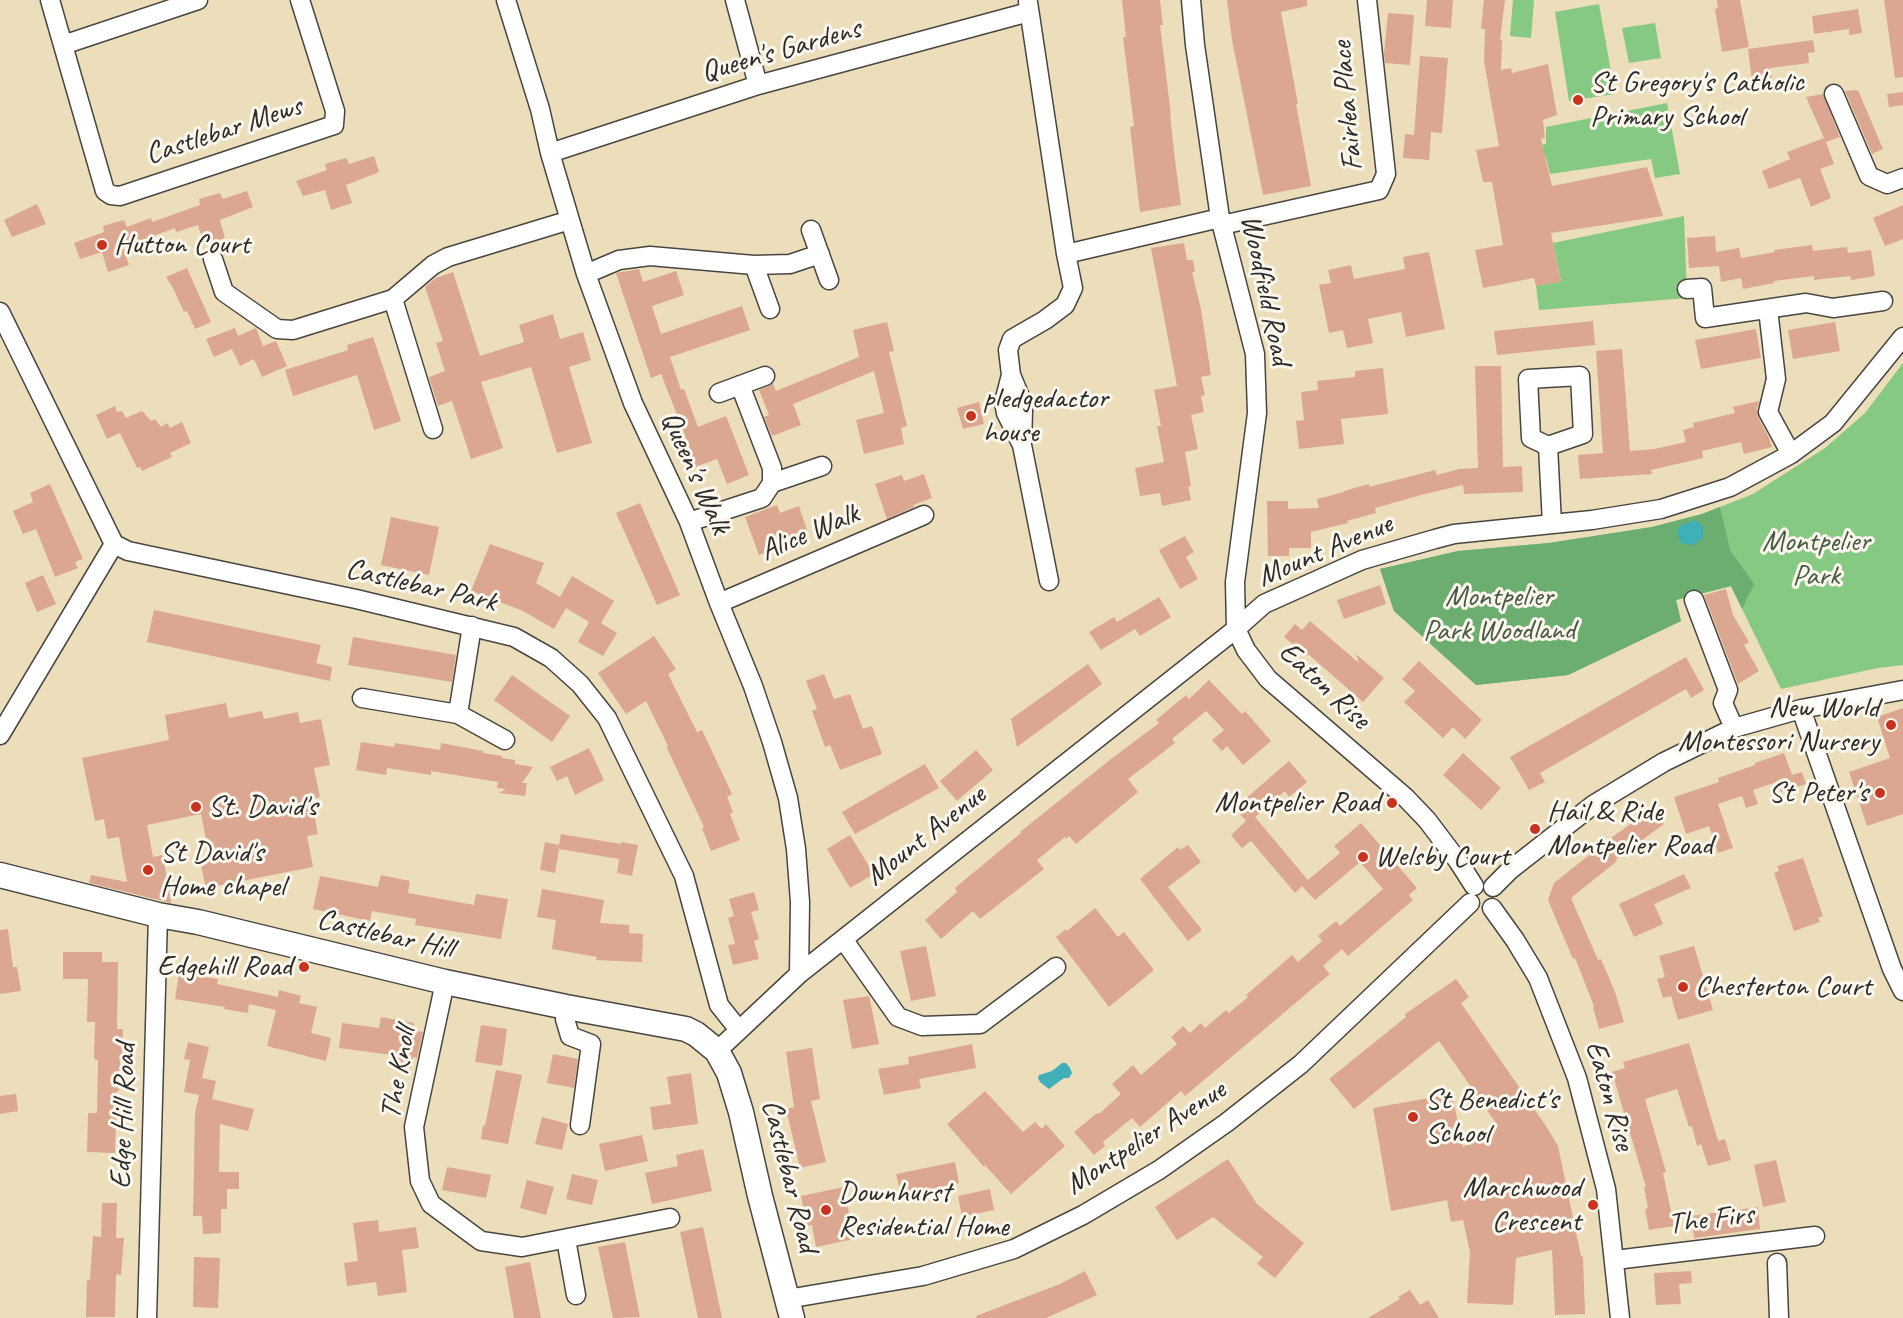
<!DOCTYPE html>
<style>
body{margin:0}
canvas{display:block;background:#ecdeba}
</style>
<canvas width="1903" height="1318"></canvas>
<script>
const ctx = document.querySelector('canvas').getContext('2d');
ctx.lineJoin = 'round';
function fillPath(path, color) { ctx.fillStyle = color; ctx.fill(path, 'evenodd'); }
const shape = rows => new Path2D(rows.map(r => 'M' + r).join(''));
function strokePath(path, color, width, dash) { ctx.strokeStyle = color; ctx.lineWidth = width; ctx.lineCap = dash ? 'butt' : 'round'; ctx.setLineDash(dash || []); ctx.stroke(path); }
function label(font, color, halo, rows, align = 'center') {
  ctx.font = font + ' Caveat,sans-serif'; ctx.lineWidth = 6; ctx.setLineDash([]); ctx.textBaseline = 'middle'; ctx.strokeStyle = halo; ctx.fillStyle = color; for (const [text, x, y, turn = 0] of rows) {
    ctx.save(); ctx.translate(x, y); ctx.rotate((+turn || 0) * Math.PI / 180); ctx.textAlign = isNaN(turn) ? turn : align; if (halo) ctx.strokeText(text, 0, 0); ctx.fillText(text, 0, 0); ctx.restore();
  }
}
fillPath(shape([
 [1513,0,1534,0,1531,38,1510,36],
 [1599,4,1615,94,1569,101,1555,12],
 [1655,23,1661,58,1629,63,1622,28],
 [1667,103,1680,174,1655,178,1651,159,1550,174,1546,157,1531,158,1529,147,1546,144,1546,127],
 [1684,216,1687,298,1539,310,1536,286,1561,281,1553,243],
 [1903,363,1903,665,1878,668,1781,689,1731,586,1676,600,1681,621,1568,675,1476,685,1394,611,1380,569,1458,551,1549,543,1652,527,1702,514,1753,494,1825,448,1865,413]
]), '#85c982');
fillPath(shape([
 [1720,507,1730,550,1754,584,1742,609,1731,586,1676,600,1681,621,1568,675,1476,685,1394,611,1380,569,1458,551,1549,543,1652,527,1702,514]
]), '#6cad70');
fillPath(shape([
 [1696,520,1703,527,1703,538,1693,545,1681,543,1677,532,1679,526],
 [1062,1063,1066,1063,1070,1068,1072,1073,1069,1078,1064,1078,1049,1089,1040,1082,1038,1078,1039,1075,1052,1071]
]), '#3fb0b8');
fillPath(shape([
 [1122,0,1160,0,1163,25,1160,25,1171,115,1170,115,1175,160,1181,205,1140,212,1130,127,1134,126,1123,37,1126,37],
 [1227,0,1307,0,1307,6,1281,12,1298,104,1296,104,1311,186,1263,195,1232,40],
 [1427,0,1453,0,1451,28,1425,26],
 [1484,0,1505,0,1500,40,1502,40,1501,70,1511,68,1512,73,1548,64,1557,115,1543,120,1545,138,1541,139,1552,186,1647,167,1663,216,1551,233,1561,282,1536,286,1534,278,1483,288,1475,250,1503,245,1492,182,1483,182,1476,150,1499,146,1484,61,1485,29,1481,29],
 [1717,0,1740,0,1749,47,1722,52,1715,9,1718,8],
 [1884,0,1903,0,1903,77,1895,78],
 [1858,9,1862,33,1849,35,1849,29,1814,34,1812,16],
 [1388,13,1414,15,1410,65,1385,63,1384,54],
 [1813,40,1815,52,1808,53,1809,63,1770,68,1772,78,1752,81,1748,49],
 [1420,56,1448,58,1442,133,1431,132,1429,160,1403,158,1405,134,1414,135],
 [1858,90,1883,149,1872,154,1845,91],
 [1903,92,1903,105,1889,107,1887,94],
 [1823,94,1840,137,1826,142,1834,164,1820,169,1831,198,1811,207,1800,178,1769,189,1762,171,1790,159,1787,152,1824,138,1806,97],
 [374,156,379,172,346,185,352,203,331,210,325,190,303,196,296,181,327,170,325,164,346,158,349,164],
 [247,191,253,207,220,220,225,238,204,245,198,225,176,232,175,228,123,247,129,265,108,272,102,252,80,259,74,243,104,232,103,226,124,220,127,227,151,218,152,222,200,205,199,199,220,193,223,199],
 [37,204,46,224,12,237,4,220],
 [1903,205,1903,239,1885,246,1873,218],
 [1715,236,1716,252,1739,248,1741,258,1775,252,1774,250,1812,245,1813,251,1847,247,1848,253,1871,250,1875,276,1851,280,1850,276,1814,280,1814,276,1774,281,1774,283,1743,289,1741,278,1721,282,1719,266,1689,268,1687,238],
 [1184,243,1187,260,1193,260,1195,272,1192,272,1201,309,1211,375,1201,377,1205,395,1201,396,1204,412,1191,415,1198,449,1185,452,1191,486,1188,487,1191,500,1162,506,1160,493,1140,496,1135,468,1164,462,1157,426,1161,426,1154,390,1177,386,1151,248],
 [1429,252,1445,329,1406,337,1401,312,1368,319,1373,343,1347,348,1343,330,1329,333,1319,285,1331,283,1328,270,1351,265,1354,279,1405,269,1403,257],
 [187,268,211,322,195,329,187,311,184,312,173,288,166,277],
 [639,269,643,282,676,271,684,295,652,306,661,334,742,306,750,330,670,357,681,390,684,389,698,427,726,416,749,475,727,484,717,459,687,470,680,452,690,448,661,374,651,378,616,273],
 [453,272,480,356,524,342,519,325,553,314,560,339,583,332,591,360,569,367,592,443,557,453,531,367,481,382,503,448,471,459,452,401,438,406,429,377,445,371,436,343,443,341,425,287,436,278],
 [1593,321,1595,345,1497,355,1494,331],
 [887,322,894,351,889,352,907,426,901,428,904,444,864,454,856,420,884,413,874,371,793,404,801,425,772,436,764,417,769,415,759,390,773,384,776,391,859,357,853,330],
 [1835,322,1840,351,1793,359,1788,330],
 [235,328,238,336,256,328,263,346,276,341,287,366,262,377,254,359,240,366,232,349,214,357,206,339],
 [1756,329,1761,358,1701,369,1695,340],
 [373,337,401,421,374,430,357,375,293,396,285,370,348,350,347,345],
 [1622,349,1630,451,1654,449,1686,442,1683,430,1694,427,1693,423,1735,413,1733,407,1759,401,1757,409,1758,417,1769,438,1772,447,1744,454,1741,442,1702,451,1703,458,1651,470,1652,474,1580,479,1578,455,1603,453,1596,351],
 [1475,366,1501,366,1503,467,1522,466,1523,492,1464,494,1463,485,1421,495,1375,508,1376,513,1347,521,1348,523,1311,532,1311,548,1289,548,1289,556,1268,556,1267,501,1288,501,1288,509,1319,508,1317,499,1344,492,1344,491,1369,484,1369,487,1435,470,1437,475,1459,469,1478,468],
 [1383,368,1388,414,1341,419,1344,444,1299,449,1296,421,1304,420,1301,392,1318,390,1317,381,1355,377,1355,371],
 [979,402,984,424,963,429,957,408],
 [115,406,117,412,122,411,126,418,142,411,151,421,155,419,161,427,167,423,170,428,182,422,191,443,170,453,172,457,142,471,140,467,137,468,120,433,107,439,96,415],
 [924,474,932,498,913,505,914,507,887,519,875,484,902,475,904,481],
 [50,484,83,559,75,562,78,568,55,577,36,529,23,534,13,511,33,502,30,493],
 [640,503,680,595,657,605,616,513],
 [777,505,780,513,799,506,807,530,788,537,791,544,759,555,745,517],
 [391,517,439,527,429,575,381,565],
 [1185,536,1194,552,1186,557,1198,579,1180,589,1159,550],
 [490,544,544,563,536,583,560,597,572,576,614,601,601,623,617,633,603,656,578,642,589,622,566,608,554,629,523,611,471,591],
 [43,575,56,604,37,612,25,583],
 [1380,585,1386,604,1344,619,1337,600],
 [1726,589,1733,615,1749,642,1744,645,1759,671,1738,684,1704,595],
 [1159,597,1171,617,1140,636,1135,629,1101,650,1089,632,1114,617,1117,622],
 [154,610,321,645,316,663,332,667,330,681,147,642],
 [1310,621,1359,663,1356,654,1384,678,1363,702,1308,654,1307,656,1284,637,1295,624,1302,630],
 [654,636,676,669,668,674,697,732,702,730,732,794,727,797,733,812,730,814,740,840,711,851,702,828,704,827,666,746,668,746,646,701,626,714,598,673],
 [353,637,456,655,452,682,348,665],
 [1686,657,1704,690,1691,698,1686,689,1540,773,1545,782,1529,790,1510,757],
 [1419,661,1482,720,1465,739,1453,727,1443,738,1404,702,1415,691,1402,679],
 [1088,664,1102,684,1017,747,1011,719],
 [824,674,834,699,850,694,863,729,872,726,882,754,840,770,830,745,825,747,812,711,817,709,806,681],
 [512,675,570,716,552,742,494,700],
 [1209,680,1242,714,1245,711,1271,741,1243,765,1227,746,1222,751,1212,740,1224,730,1206,711,1172,739,1175,743,1128,779,1138,792,1076,844,1069,836,1066,839,1065,837,1037,860,1044,869,980,919,973,911,941,939,925,920,957,892,955,888,1021,833,1020,832,1111,759,1159,723,1156,720,1186,695,1189,699],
 [226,703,229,718,262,711,264,719,298,712,300,723,321,719,330,765,314,768,320,797,311,799,318,834,307,836,313,867,206,888,200,861,210,860,201,814,147,825,153,857,163,855,171,903,89,883,91,875,127,882,119,837,107,839,104,819,95,821,82,758,169,740,165,715],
 [1903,708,1903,814,1867,826,1849,772,1890,758,1877,717],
 [361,742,394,747,395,743,440,750,441,743,483,751,483,753,502,756,502,758,515,760,515,764,533,767,522,783,527,783,525,796,499,793,506,789,497,788,498,782,431,771,431,775,387,768,386,775,356,770],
 [589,748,604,780,575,795,567,776,557,781,550,767],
 [976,750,993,770,957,801,940,781],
 [1463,753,1501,788,1481,810,1443,775],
 [1784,753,1792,775,1802,772,1806,784,1781,792,1777,782,1753,790,1758,804,1746,808,1742,796,1718,804,1733,848,1718,853,1709,826,1686,834,1674,797,1719,782,1718,778,1755,765,1755,763],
 [1289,761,1307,782,1289,797,1285,791,1255,817,1308,880,1340,853,1334,846,1361,823,1417,888,1409,895,1413,900,1348,956,1342,949,1323,966,1330,974,1185,1096,1181,1091,1140,1127,1132,1118,1103,1142,1105,1146,1094,1155,1074,1132,1097,1113,1099,1114,1121,1094,1112,1084,1133,1065,1141,1075,1177,1044,1171,1037,1183,1026,1190,1033,1201,1023,1205,1028,1226,1010,1229,1013,1248,997,1246,995,1292,955,1298,962,1322,941,1318,936,1336,921,1340,926,1383,889,1360,862,1315,900,1302,886,1295,893,1251,841,1242,848,1231,835,1246,821,1235,808],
 [925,764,939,788,855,834,842,812],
 [1652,808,1664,824,1615,860,1617,861,1571,898,1598,960,1601,959,1615,992,1624,1022,1599,1029,1593,1007,1594,1006,1575,958,1573,959,1548,900,1554,883,1603,844],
 [561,834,621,844,621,842,638,845,632,876,617,873,619,859,559,849,555,873,540,870,545,842,559,845],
 [850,835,874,874,850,888,827,849],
 [1188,845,1201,862,1168,887,1202,930,1188,941,1140,879,1178,847,1180,850],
 [1803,858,1823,916,1818,918,1820,922,1794,931,1774,873,1779,871,1777,866],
 [1684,874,1691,888,1654,904,1663,924,1634,937,1619,904],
 [381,875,410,881,408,893,474,905,476,894,508,899,501,939,415,925,416,919,372,911,370,921,313,909,320,876,378,887],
 [542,889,604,900,600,923,629,925,629,933,643,934,642,962,596,960,597,957,552,949,556,920,537,917],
 [754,892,759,910,751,912,759,939,754,941,759,959,733,965,728,945,735,944,728,918,734,916,729,899],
 [1095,908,1118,937,1124,932,1154,970,1109,1007,1056,937,1066,929,1067,931],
 [8,929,13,967,17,967,21,991,0,994,0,930],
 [926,946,936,996,911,1001,900,951],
 [1694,946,1713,1010,1678,1020,1671,996,1663,998,1657,979,1665,977,1659,956],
 [63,952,102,952,102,962,118,962,117,1029,123,1029,122,1060,120,1060,119,1091,117,1091,115,1153,87,1152,88,1113,97,1113,98,1060,94,1059,95,1022,87,1022,88,979,63,979],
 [179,973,218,979,217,984,278,997,279,990,301,996,299,1003,317,1007,311,1033,331,1038,326,1061,267,1046,276,1010,249,1004,248,1013,224,1009,225,1007,175,999],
 [1456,979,1469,997,1461,1003,1546,1126,1558,1146,1581,1256,1583,1256,1585,1314,1555,1315,1552,1250,1516,1258,1513,1305,1467,1303,1470,1252,1463,1220,1451,1222,1447,1200,1391,1211,1373,1108,1452,1094,1463,1147,1498,1126,1439,1041,1354,1109,1329,1079,1406,1017,1405,1014],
 [869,996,879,1044,852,1049,843,1000],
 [381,1017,414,1023,413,1030,423,1032,417,1058,413,1057,411,1068,391,1064,392,1055,339,1048,342,1023,379,1028],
 [481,1025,507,1029,502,1066,475,1062],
 [188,1042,209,1047,202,1078,216,1081,212,1099,254,1109,248,1131,220,1124,219,1172,239,1172,239,1189,227,1189,227,1209,221,1209,221,1233,203,1234,202,1216,193,1216,195,1113,199,1095,184,1092,190,1060,184,1059],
 [1689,1043,1718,1141,1725,1139,1731,1160,1708,1166,1701,1144,1697,1146,1692,1126,1689,1127,1677,1089,1645,1099,1666,1172,1663,1173,1674,1226,1649,1230,1645,1209,1648,1208,1644,1187,1646,1187,1612,1072,1625,1068,1623,1062],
 [972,1044,976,1068,919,1079,921,1088,884,1095,878,1069,909,1064,908,1057],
 [812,1048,820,1099,811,1101,826,1162,800,1168,786,1109,794,1107,786,1052],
 [553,1054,578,1059,574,1088,547,1083],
 [496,1070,522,1075,508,1144,481,1139,483,1125,485,1126],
 [691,1073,698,1124,653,1130,650,1107,671,1104,667,1077],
 [985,1091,1023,1132,1035,1122,1042,1129,1046,1124,1065,1146,1011,1194,984,1164,985,1168,947,1124],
 [16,1094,18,1111,0,1114,0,1096],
 [542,1117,568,1124,562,1150,535,1144],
 [642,1135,648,1161,605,1171,599,1144],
 [703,1149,712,1191,652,1204,645,1173,678,1166,676,1155],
 [1228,1159,1257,1204,1304,1243,1275,1278,1257,1264,1263,1257,1213,1217,1177,1240,1155,1207],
 [1776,1160,1786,1202,1763,1207,1754,1165],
 [955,1162,959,1183,901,1195,896,1174],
 [447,1167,491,1175,486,1198,442,1190],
 [572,1174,598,1180,592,1205,566,1199],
 [527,1180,554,1187,546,1215,520,1208],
 [844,1187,854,1239,816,1247,812,1225,807,1226,801,1196],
 [990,1189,994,1210,962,1217,958,1196],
 [102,1203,117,1203,116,1238,124,1238,121,1275,116,1274,115,1317,86,1317,87,1280,90,1280,93,1236,101,1237],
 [1758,1207,1760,1229,1694,1238,1691,1216],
 [378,1220,379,1232,416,1227,419,1248,402,1250,407,1292,378,1296,376,1282,347,1286,344,1263,358,1261,353,1223],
 [703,1227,722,1318,698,1318,680,1232],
 [625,1242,640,1317,613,1318,598,1247],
 [194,1257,220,1258,218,1308,193,1307],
 [530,1262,541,1318,514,1318,505,1267],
 [1085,1271,1097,1295,1055,1314,1046,1318,977,1318,976,1316,1060,1284],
 [1691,1271,1692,1283,1679,1284,1681,1304,1656,1305,1654,1273],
 [1410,1290,1420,1305,1428,1300,1439,1318,1368,1318,1400,1299,1398,1297]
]), '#dba791');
const minor = shape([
 [50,0,105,191,111,195,120,196,334,125,335,111,300,0],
 [506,0,540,109,550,153,586,274,633,403,689,522,719,603,753,686,772,742,788,798,796,849,800,902,799,974],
 [735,0,758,85],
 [1191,0,1195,45,1220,218,1255,354,1257,413,1235,582,1236,629,1246,650,1268,679,1405,797,1427,820,1458,861,1474,886],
 [1028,2,1066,254,1220,218],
 [63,45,198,0],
 [1834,94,1869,176,1887,184,1903,178],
 [550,153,758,85,1029,12],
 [1222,225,1379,190,1386,174,1367,0],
 [811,230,829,280],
 [213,259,224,292,277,329,293,330,393,299,433,265,448,257,570,220],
 [754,265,770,309],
 [586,274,619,260,650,256,754,265,790,264,820,254],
 [1687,289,1702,288,1705,318,1806,303,1833,308,1883,301],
 [393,299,433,429],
 [1768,309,1776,379,1768,412,1791,454],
 [0,312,114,544,128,551,356,599,514,637,551,658,580,684,607,718,684,876,719,1005,739,1030],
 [1011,375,1021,399,1023,411,1022,443],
 [719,393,765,376],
 [1548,446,1531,438,1528,379,1580,376,1583,434,1548,446,1552,524],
 [772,483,822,466],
 [689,522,762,498,772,483,772,468,740,385],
 [1049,581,1022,445,1006,413,1004,402,1011,375,1008,350,1012,339,1045,320,1065,305,1073,288,1066,254],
 [1694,600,1728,690,1723,703,1734,728],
 [719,603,924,515],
 [362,698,458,714,505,740],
 [1801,709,1892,969,1903,991],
 [458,714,472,626],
 [0,735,114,544],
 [1493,887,1510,870,1593,805,1664,762,1734,728,1801,709,1903,690],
 [1492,908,1515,940,1538,978,1577,1078,1606,1189,1620,1318],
 [843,939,898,1017,922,1026,980,1024,1056,967],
 [445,982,414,1127,420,1181,431,1204,481,1241,522,1247,670,1218],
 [566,1007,565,1019,570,1036,591,1044,580,1125],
 [717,1051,799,974,1236,629,1264,604,1362,560,1435,539,1454,534,1592,520,1661,509,1730,487,1791,454,1833,423,1903,337],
 [566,1239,576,1295],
 [1615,1260,1815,1236],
 [1777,1263,1779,1318],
 [787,1299,923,1276,1014,1249,1083,1215,1159,1170,1226,1123,1301,1064,1470,903],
 [147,1318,158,915]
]);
const major = shape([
 [0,875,158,915,198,922,445,982,566,1007,686,1029,696,1034,717,1051,729,1073,741,1112,760,1196,792,1318]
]);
strokePath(minor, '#484640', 21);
strokePath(major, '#484640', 27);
strokePath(minor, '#fff', 18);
strokePath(major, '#fff', 24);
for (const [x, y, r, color] of [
 [1578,100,6,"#c8321e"],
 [102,245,6,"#c8321e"],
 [971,416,6,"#c8321e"],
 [1891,725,6,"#c8321e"],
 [1880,793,6,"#c8321e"],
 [1392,803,6,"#c8321e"],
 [196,807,6,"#c8321e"],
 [1535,829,6,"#c8321e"],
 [1363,857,6,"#c8321e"],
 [148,870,6,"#c8321e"],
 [304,967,6,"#c8321e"],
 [1683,987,6,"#c8321e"],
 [1413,1117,6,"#c8321e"],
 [1593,1205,6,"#c8321e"],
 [826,1210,6,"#c8321e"]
]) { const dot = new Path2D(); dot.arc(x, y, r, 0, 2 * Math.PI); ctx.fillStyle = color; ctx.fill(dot); strokePath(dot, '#fbf7ec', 2); }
label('30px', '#2b2b2b', '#fbf7ec', [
 ["Queen's Gardens",781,51,-16],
 ["Fairlea Place",1348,106,-95],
 ["Castlebar Mews",224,131,-18],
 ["Woodfield Road",1265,290,78],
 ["Queen's Walk",695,473,66],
 ["Alice Walk",810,533,-23],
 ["Mount Avenue",1325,551,-23],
 ["Castlebar Park",421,586,13],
 ["Eaton Rise",1324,686,43],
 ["Mount Avenue",926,836,-38],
 ["Castlebar Hill",385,935,13],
 ["The Knoll",399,1073,-80],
 ["Eaton Rise",1609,1096,74],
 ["Edge Hill Road",124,1116,-88],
 ["Montpelier Avenue",1146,1138,-33],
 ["Castlebar Road",789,1176,76],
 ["The Firs",1711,1220,-7]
]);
label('30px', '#2b2b2b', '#fbf7ec', [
 ["St Gregory's Catholic",1590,83],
 ["Primary School",1590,117],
 ["Hutton Court",114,245],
 ["pledgedactor",983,399],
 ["house",983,433],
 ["New World",1879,708,"right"],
 ["Montessori Nursery",1879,742,"right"],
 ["St Peter's",1868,793,"right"],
 ["Montpelier Road",1380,803,"right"],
 ["St. David's",208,807],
 ["Hail & Ride",1547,812],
 ["Montpelier Road",1547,846],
 ["St David's",160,853],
 ["Home chapel",160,887],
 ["Welsby Court",1375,857],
 ["Edgehill Road",292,967,"right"],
 ["Chesterton Court",1695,987],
 ["St Benedict's",1425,1100],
 ["School",1425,1134],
 ["Marchwood",1581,1188,"right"],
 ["Crescent",1581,1222,"right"],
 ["Downhurst",838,1193],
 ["Residential Home",838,1227]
], 'left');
label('30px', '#465a45', '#fbf7ec', [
 ["Montpelier",1816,542],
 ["Park",1816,576],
 ["Montpelier",1499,597],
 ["Park Woodland",1499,631]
]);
</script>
